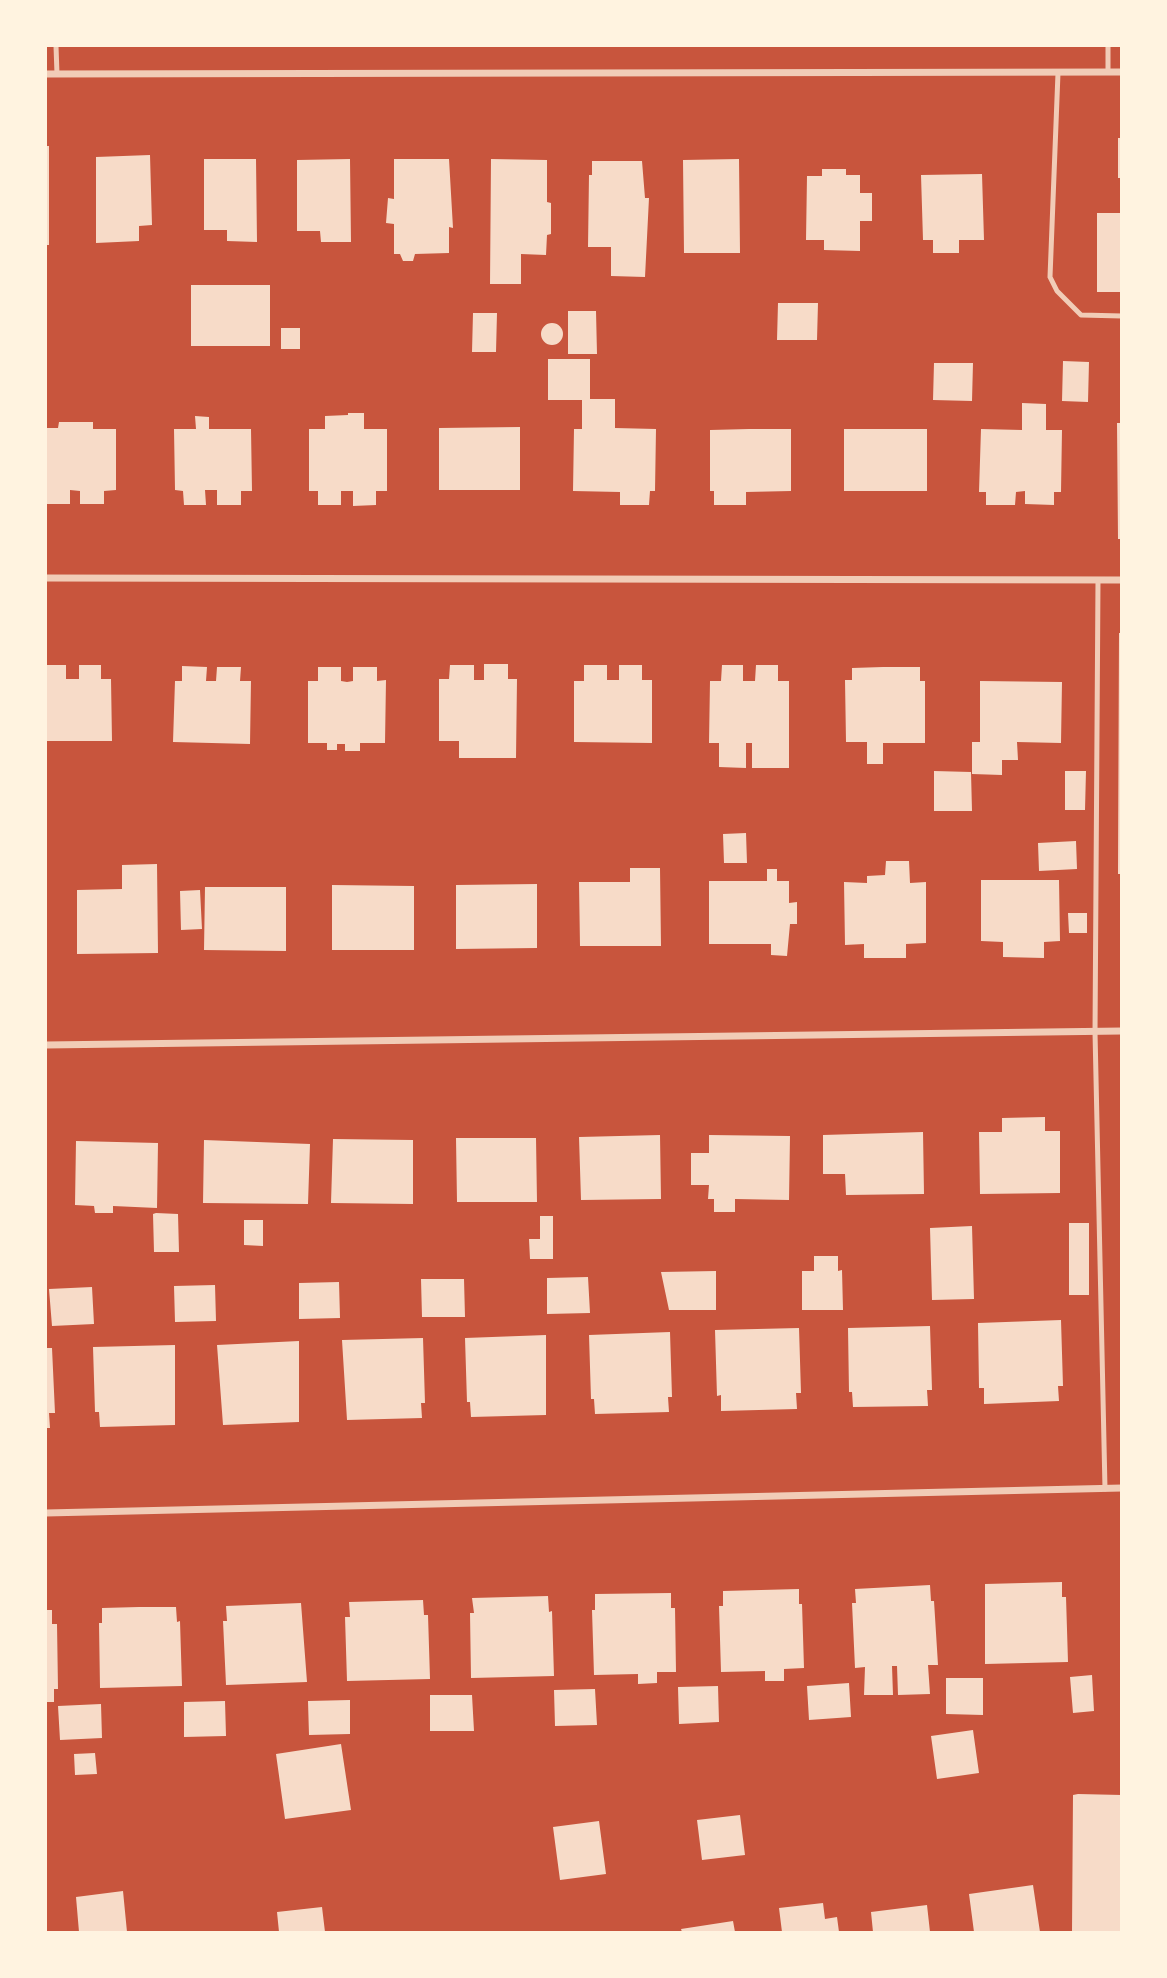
<!DOCTYPE html>
<style>
body{margin:0}
#map{position:relative;width:1167px;height:1978px;overflow:hidden;background:#c8553d;font-family:"IBM Plex Sans",sans-serif}
canvas{display:block}
.frame{position:absolute;inset:0;border:47px solid #fff3e0;pointer-events:none}
</style>
<div id="map">
<canvas width="1167" height="1978"></canvas>
<div class="frame"></div>
</div>
<script>
const ctx = document.querySelector('canvas').getContext('2d');
ctx.lineJoin = 'round';
function fillPath(path, color) { ctx.fillStyle = color; ctx.fill(path, 'evenodd'); }
const shape = rows => new Path2D(rows.map(r => 'M' + r).join(''));
function strokePath(path, color, width, dash) { ctx.strokeStyle = color; ctx.lineWidth = width; ctx.lineCap = dash ? 'butt' : 'round'; ctx.setLineDash(dash || []); ctx.stroke(path); }
fillPath(shape([
 [1118,138,1122,138,1122,178,1118,178],
 [46,146,49,146,49,245,46,245],
 [150,155,152,225,139,226,139,241,96,243,96,157],
 [204,159,256,159,257,242,227,241,227,230,204,230],
 [350,159,351,242,321,242,320,231,297,231,297,160],
 [394,159,449,159,453,228,449,227,449,253,415,254,413,261,403,261,400,254,394,254,394,224,386,223,388,198,394,199],
 [491,159,547,160,547,202,551,203,551,234,547,235,546,255,521,254,521,284,490,284],
 [739,159,740,253,684,253,683,160],
 [592,161,642,161,645,198,649,198,645,277,611,276,611,247,588,247,589,175,592,175],
 [822,169,846,169,846,175,860,175,860,193,872,193,872,221,860,221,860,251,824,250,824,240,806,240,807,176,822,176],
 [982,174,984,240,959,240,959,253,933,253,933,240,923,240,921,175],
 [1097,213,1122,213,1122,292,1097,292],
 [191,285,270,285,270,346,191,346],
 [778,303,818,303,817,340,777,340],
 [568,311,596,311,597,354,568,354],
 [473,313,497,313,496,352,472,352],
 '541 334a11 11 0 1 1 22 0a11 11 0 1 1-22 0Z',
 [281,328,300,328,300,349,281,349],
 [548,359,590,359,590,399,615,399,615,428,656,429,655,491,650,491,649,505,620,505,620,492,573,491,574,429,582,429,582,400,548,400],
 [1063,361,1089,362,1088,402,1062,401],
 [934,363,973,363,972,401,933,400],
 [1022,403,1046,404,1046,430,1062,430,1061,492,1054,492,1054,505,1025,504,1025,491,1016,492,1015,505,986,505,986,492,979,492,981,429,1022,430],
 [348,413,364,413,364,429,387,429,387,491,376,491,376,505,353,506,353,491,341,491,341,505,318,505,318,491,309,491,309,429,325,429,325,416,348,415],
 [195,416,209,417,209,429,251,429,252,491,241,491,241,505,217,505,217,490,205,490,206,505,184,505,183,491,175,490,174,429,196,429],
 [59,422,93,422,93,429,116,429,116,490,104,491,104,504,80,504,80,491,70,490,70,504,46,504,46,428,58,428],
 [1117,423,1122,423,1122,539,1118,539],
 [520,427,520,490,439,490,439,428],
 [749,429,791,429,791,491,746,492,746,505,714,505,714,491,710,491,710,430],
 [844,429,927,429,927,491,844,491],
 [1119,633,1122,633,1122,874,1118,874],
 [484,664,508,664,508,679,517,679,516,758,459,758,459,741,439,741,439,679,449,679,450,665,474,665,474,680,484,680],
 [46,665,66,665,66,679,79,679,79,665,101,665,101,679,111,679,112,741,46,741],
 [584,665,607,665,607,680,619,680,619,665,642,665,642,680,652,680,652,743,574,742,574,681,584,681],
 [722,665,743,665,743,681,755,681,756,665,778,665,778,681,789,681,789,768,752,768,752,743,746,743,746,768,719,767,719,743,709,743,710,681,721,681],
 [182,666,207,667,206,681,216,681,217,667,241,667,240,681,251,681,250,744,173,742,175,681,182,681],
 [318,667,341,667,341,681,347,682,353,681,353,667,377,667,377,681,386,680,385,743,360,743,360,751,345,751,345,744,337,744,337,750,327,750,327,743,308,743,308,681,318,681],
 [883,667,920,667,920,681,925,681,925,743,883,743,883,764,867,764,867,742,846,742,845,680,852,680,852,668],
 [980,681,1062,682,1061,743,1017,742,1018,760,1002,760,1002,775,972,774,972,742,980,742],
 [934,771,971,772,972,811,934,811],
 [1065,771,1086,771,1085,810,1065,810],
 [746,833,747,863,724,863,723,834],
 [1076,841,1077,869,1039,871,1038,843],
 [886,861,909,861,910,883,926,882,926,943,906,944,906,958,864,958,864,944,845,945,844,882,867,883,867,876,885,875],
 [157,864,158,953,77,954,77,890,122,889,122,865],
 [630,868,660,868,661,946,580,946,579,882,630,882],
 [767,869,777,869,777,881,789,881,789,903,797,902,797,924,790,924,787,956,771,955,771,944,709,944,709,881,767,881],
 [981,880,1059,880,1060,941,1044,942,1044,958,1003,957,1003,942,981,941],
 [537,884,537,948,456,949,456,885],
 [332,885,414,886,414,950,332,950],
 [205,887,286,887,286,951,204,950],
 [200,890,202,929,181,930,180,891],
 [1068,913,1087,913,1087,933,1069,933],
 [1045,1117,1045,1131,1060,1131,1060,1193,980,1194,979,1132,1002,1132,1002,1118],
 [923,1132,924,1194,846,1195,845,1174,823,1174,823,1135],
 [660,1135,661,1199,581,1200,579,1137],
 [709,1135,790,1136,789,1200,735,1199,735,1212,714,1212,714,1199,708,1199,709,1185,691,1185,691,1153,709,1153],
 [456,1138,536,1138,537,1202,457,1202],
 [333,1139,413,1140,413,1204,331,1203],
 [204,1140,310,1144,308,1204,203,1203],
 [76,1141,158,1143,157,1208,113,1206,113,1213,95,1213,94,1206,75,1205],
 [156,1213,178,1214,179,1252,154,1252,153,1214],
 [540,1216,553,1216,553,1259,530,1259,529,1239,540,1239],
 [244,1220,263,1220,263,1246,244,1245],
 [1069,1223,1089,1223,1089,1295,1069,1295],
 [972,1226,974,1299,932,1300,930,1228],
 [814,1256,838,1256,838,1271,842,1270,843,1310,802,1310,802,1271,814,1271],
 [716,1271,716,1310,669,1310,661,1272],
 [588,1277,590,1313,547,1314,547,1278],
 [421,1279,464,1279,465,1317,422,1317],
 [339,1282,340,1318,299,1319,299,1283],
 [215,1285,216,1321,175,1322,174,1286],
 [92,1287,94,1324,52,1326,49,1289],
 [1061,1320,1063,1386,1058,1386,1059,1401,984,1404,984,1388,979,1388,978,1323],
 [930,1326,932,1390,927,1390,928,1406,853,1407,852,1392,849,1392,848,1328],
 [799,1328,801,1393,796,1393,797,1409,721,1411,721,1395,717,1396,715,1330],
 [670,1332,672,1397,668,1397,669,1412,595,1414,594,1399,591,1399,589,1335],
 [546,1335,546,1415,471,1417,470,1402,467,1402,465,1338],
 [423,1338,425,1403,421,1403,422,1418,347,1420,342,1340],
 [299,1341,299,1422,223,1425,217,1345],
 [175,1345,175,1425,100,1427,99,1412,95,1412,93,1347],
 [46,1348,52,1348,55,1413,49,1413,50,1428,46,1428],
 [1062,1582,1062,1597,1066,1597,1068,1662,985,1664,985,1584],
 [930,1585,931,1601,934,1601,938,1665,928,1665,930,1694,898,1695,897,1666,892,1666,893,1695,864,1695,865,1667,855,1668,852,1603,856,1603,855,1589],
 [799,1589,799,1604,802,1604,804,1668,784,1669,784,1681,765,1681,765,1671,721,1672,719,1606,723,1606,723,1591],
 [671,1593,671,1608,675,1608,676,1672,657,1672,657,1683,638,1684,638,1674,594,1675,592,1610,595,1610,595,1594],
 [548,1596,549,1612,552,1611,554,1676,471,1678,470,1613,474,1613,472,1598],
 [423,1600,424,1615,428,1615,430,1679,347,1681,345,1617,350,1617,349,1602],
 [301,1603,307,1682,226,1685,223,1621,227,1621,226,1606],
 [139,1607,176,1607,177,1622,180,1621,182,1686,100,1688,99,1623,102,1623,102,1608],
 [46,1610,52,1610,52,1624,57,1624,58,1689,54,1689,54,1702,46,1702],
 [1092,1675,1094,1711,1073,1713,1070,1677],
 [946,1678,983,1678,983,1715,946,1714],
 [849,1683,851,1717,809,1720,807,1686],
 [718,1686,719,1722,679,1724,678,1687],
 [595,1689,597,1725,555,1726,554,1690],
 [430,1695,472,1695,474,1731,430,1731],
 [350,1700,350,1734,309,1735,308,1701],
 [225,1701,226,1736,184,1737,184,1702],
 [101,1704,102,1738,60,1740,58,1706],
 [973,1730,979,1773,937,1779,931,1736],
 [341,1744,351,1810,285,1819,276,1754],
 [95,1753,97,1774,75,1775,74,1754],
 [1078,1794,1122,1795,1122,1932,1072,1932,1073,1795],
 [740,1815,745,1855,702,1860,697,1820],
 [599,1821,606,1874,560,1880,553,1827],
 [1033,1885,1040,1932,974,1932,969,1894],
 [123,1891,127,1932,79,1932,76,1897],
 [823,1903,825,1919,837,1917,839,1932,782,1932,779,1908],
 [927,1905,930,1932,873,1932,871,1912],
 [322,1907,325,1932,279,1932,277,1912],
 [733,1921,735,1932,682,1932,681,1929]
]), '#f7dbc8');
strokePath(shape([
 [56,46,57,74],
 [1108,72,1108,46],
 [1058,73,1050,277,1057,291,1081,315,1122,316],
 [1098,580,1095,1032,1105,1489]
]), '#f1ccb7', 5);
strokePath(shape([
 [46,74,1122,72],
 [46,578,1122,580],
 [46,1045,1122,1031],
 [46,1513,1122,1488]
]), '#f1ccb7', 7);
</script>
